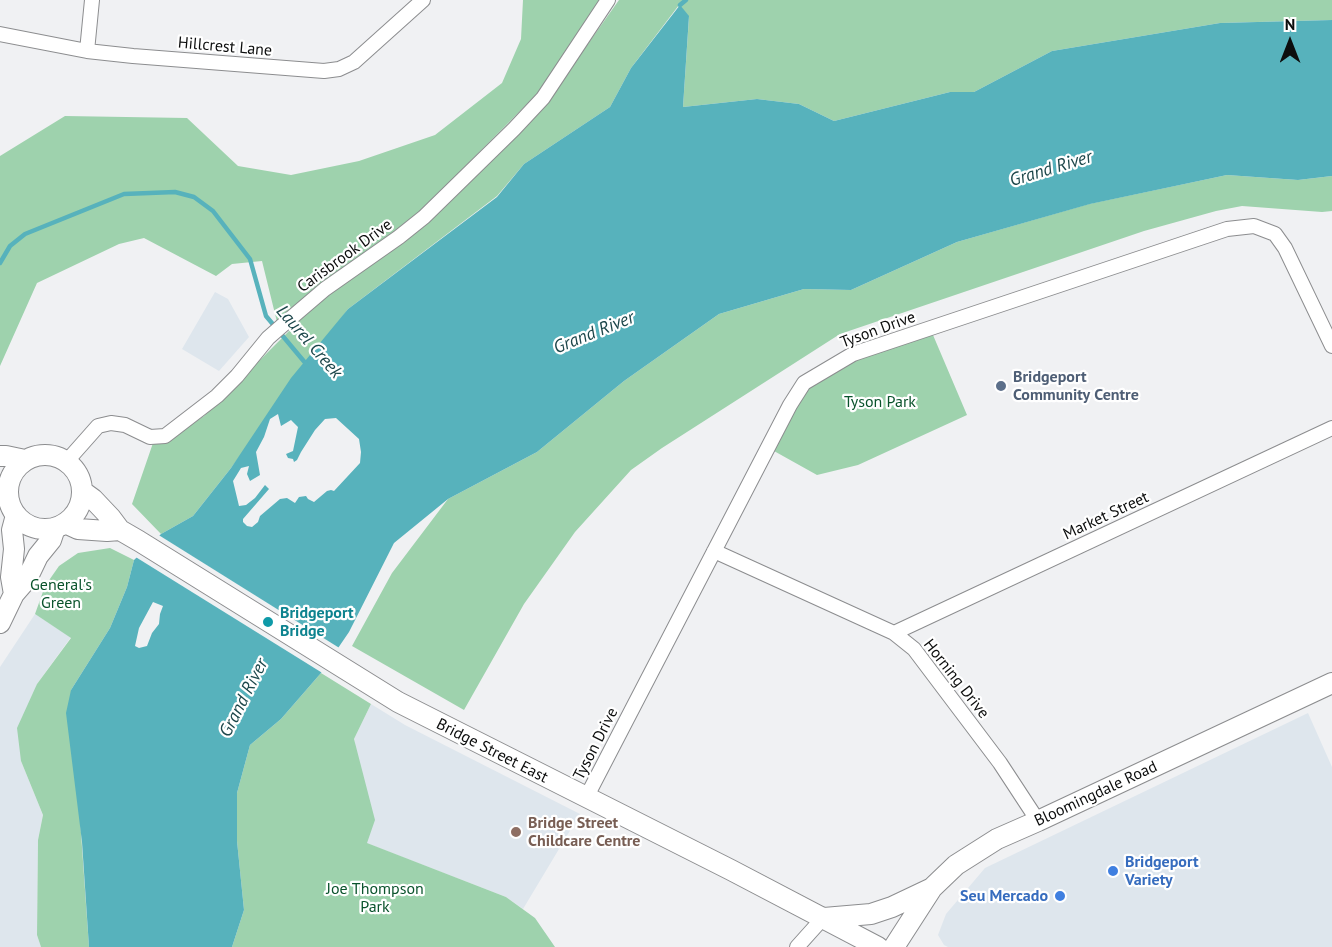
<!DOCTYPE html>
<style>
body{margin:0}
#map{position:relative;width:1332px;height:947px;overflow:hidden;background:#f0f1f3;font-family:"PT Sans",sans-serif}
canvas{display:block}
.north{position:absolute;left:1260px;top:12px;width:60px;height:60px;-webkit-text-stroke:4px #fff;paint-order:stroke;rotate:0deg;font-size:16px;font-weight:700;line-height:24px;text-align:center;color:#0c0d0d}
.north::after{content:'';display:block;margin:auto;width:21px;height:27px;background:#0c0d0d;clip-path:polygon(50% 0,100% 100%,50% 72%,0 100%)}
</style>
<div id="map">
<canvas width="1332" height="947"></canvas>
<div class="north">N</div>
</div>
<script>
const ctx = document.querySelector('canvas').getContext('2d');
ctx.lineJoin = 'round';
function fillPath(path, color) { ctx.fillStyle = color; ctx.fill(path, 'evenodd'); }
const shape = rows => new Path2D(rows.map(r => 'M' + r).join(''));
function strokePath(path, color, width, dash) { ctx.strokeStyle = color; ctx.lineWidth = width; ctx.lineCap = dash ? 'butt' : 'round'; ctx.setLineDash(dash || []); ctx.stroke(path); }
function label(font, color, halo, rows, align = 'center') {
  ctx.font = font + ' "PT Sans",sans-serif'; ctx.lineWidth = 4.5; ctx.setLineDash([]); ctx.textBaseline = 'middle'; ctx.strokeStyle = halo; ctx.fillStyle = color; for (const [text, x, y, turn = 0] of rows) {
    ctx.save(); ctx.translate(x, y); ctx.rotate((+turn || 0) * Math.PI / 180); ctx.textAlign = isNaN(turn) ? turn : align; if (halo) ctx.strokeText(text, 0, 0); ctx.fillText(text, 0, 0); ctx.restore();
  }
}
fillPath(shape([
 [215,292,228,299,249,337,219,371,182,349],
 [35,614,71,637,37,684,21,761,43,815,38,840,37,935,41,947,0,947,0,667],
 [371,704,405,725,580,814,523,909,506,897,366,843,354,739],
 [1308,713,1332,767,1332,947,948,947,944,945,938,935,946,914,985,868]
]), '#dee6ed');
fillPath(shape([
 [523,0,601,0,542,89,408,224,350,263,277,322,262,261,232,264,216,276,144,238,119,244,37,283,0,366,0,156,65,116,187,118,238,166,291,175,359,161,435,135,502,83,521,39],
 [619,0,1332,0,1332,20,1220,23,1052,51,974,92,950,92,834,121,799,104,757,99,683,107,689,17,679,5,631,68,610,107,524,164,497,196,348,309,231,468,193,516,161,534,132,504,153,443,170,439,204,416,316,304,395,246,410,237,541,110],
 [1227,175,1298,180,1332,176,1332,211,1322,212,1242,206,1216,211,1144,231,840,334,662,448,631,470,575,532,524,604,464,710,352,646,392,573,448,499,537,452,624,381,719,314,804,289,851,290,957,242,1089,204],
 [933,335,967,415,858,465,817,475,774,451,805,389,857,359],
 [110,548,134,560,127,587,110,628,71,690,89,947,41,947,37,935,38,840,43,815,21,761,17,728,37,684,71,638,35,614,45,586,59,566,78,553],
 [321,673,371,704,354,739,375,820,367,843,506,897,535,918,555,947,232,947,244,910,237,841,237,793,250,745,281,719]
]), '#9ed2ad');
fillPath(shape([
 [680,5,689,16,683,107,757,99,799,104,834,121,950,92,974,92,1052,51,1220,23,1332,20,1332,176,1298,180,1227,175,1090,204,957,242,851,290,804,289,719,314,624,381,537,452,448,499,394,543,349,632,321,673,281,719,250,745,237,793,237,841,244,910,232,947,89,947,82,842,66,713,71,690,110,628,127,587,134,560,161,534,193,516,231,468,291,378,348,309,497,197,524,164,610,107,631,68],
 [278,414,281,426,291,420,298,427,293,451,286,454,288,458,293,459,294,462,297,460,301,452,315,430,325,419,336,418,359,439,361,452,360,463,334,491,331,490,327,491,314,502,308,499,306,496,299,497,295,503,287,498,280,499,260,516,258,522,252,527,247,526,243,522,243,519,269,489,265,485,255,498,246,505,239,506,233,481,241,468,249,466,247,474,250,481,260,475,256,452,264,437,270,419],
 [153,602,163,606,160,614,159,624,152,633,147,646,139,648,135,646,139,628]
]), '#57b2bc');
fillPath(shape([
 [157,534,341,649,324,674,134,556]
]), '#f0f1f3');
strokePath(shape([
 [680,5,686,0],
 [0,263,10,246,25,234,124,194,175,192,194,197,213,211,250,259,266,316,307,365]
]), '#57b2bc', 4.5);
const street = shape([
 [0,34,87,51,133,56,324,71,339,69,354,62,423,0],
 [87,51,92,0],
 [67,461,98,426,111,423,125,425,150,437,165,436,217,396,237,376,268,338,284,324,325,289,399,237,424,217,514,129,543,98,608,0],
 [714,551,894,633,914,649,1000,763,1038,821],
 [894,633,1332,428],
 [586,798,790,405,804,383,853,354,1227,229,1254,226,1275,234,1285,248,1332,346],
 [797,947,823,918]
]);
const secondary = shape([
 '8 492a37 37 0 1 1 74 0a37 37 0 1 1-74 0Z',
 [0,456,6,456,25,460],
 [82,491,93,499,111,518,120,530,139,541,398,702,731,870,878,947],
 [65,523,78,529,107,531,120,530],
 [14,594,11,577,14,549,12,530,16,515],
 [0,623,14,594,27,579,38,556,51,540,55,528],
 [824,918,871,914,892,907,930,889],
 [894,947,932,888,956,865,997,839,1038,821,1332,683]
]);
strokePath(street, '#8c8d8f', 16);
strokePath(secondary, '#8c8d8f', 22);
strokePath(street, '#fff', 14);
strokePath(secondary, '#fff', 20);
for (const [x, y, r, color] of [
 [1001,386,6,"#5c6f8a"],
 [268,622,6,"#0f9aa8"],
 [516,832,6,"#8d6e63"],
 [1113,871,6,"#3f7fe0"],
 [1060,896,6,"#3f7fe0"]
]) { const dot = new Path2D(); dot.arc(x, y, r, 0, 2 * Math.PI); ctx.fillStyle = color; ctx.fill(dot); strokePath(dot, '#fff', 2); }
label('16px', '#0c0d0d', '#fff', [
 ["Hillcrest Lane",225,47,5],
 ["Carisbrook Drive",345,256,-36],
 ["Tyson Drive",878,330,-20],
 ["Market Street",1106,516,-25],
 ["Horning Drive",956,679,52],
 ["Tyson Drive",596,744,-63],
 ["Bridge Street East",492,751,27],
 ["Bloomingdale Road",1096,794,-25]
]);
label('bold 16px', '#4e5e75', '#fff', [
 ["Bridgeport",1013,377],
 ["Community Centre",1013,395]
], 'left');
label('16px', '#0a532c', '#fff', [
 ["Tyson Park",880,402],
 ["General's",61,585],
 ["Green",61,603],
 ["Joe Thompson",375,889],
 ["Park",375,907]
]);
label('bold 16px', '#0d838f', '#fff', [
 ["Bridgeport",280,613],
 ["Bridge",280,631]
], 'left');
label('bold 16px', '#785e54', '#fff', [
 ["Bridge Street",528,823],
 ["Childcare Centre",528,841]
], 'left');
label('bold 16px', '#366cbe', '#fff', [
 ["Bridgeport",1125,862],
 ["Variety",1125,880],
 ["Seu Mercado",1048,896,"right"]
], 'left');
label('italic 18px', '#1d474b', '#fff', [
 ["Grand River",1051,169,-17],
 ["Grand River",594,333,-22],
 ["Laurel Creek",309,342,49],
 ["Grand River",244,698,-63]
]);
</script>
